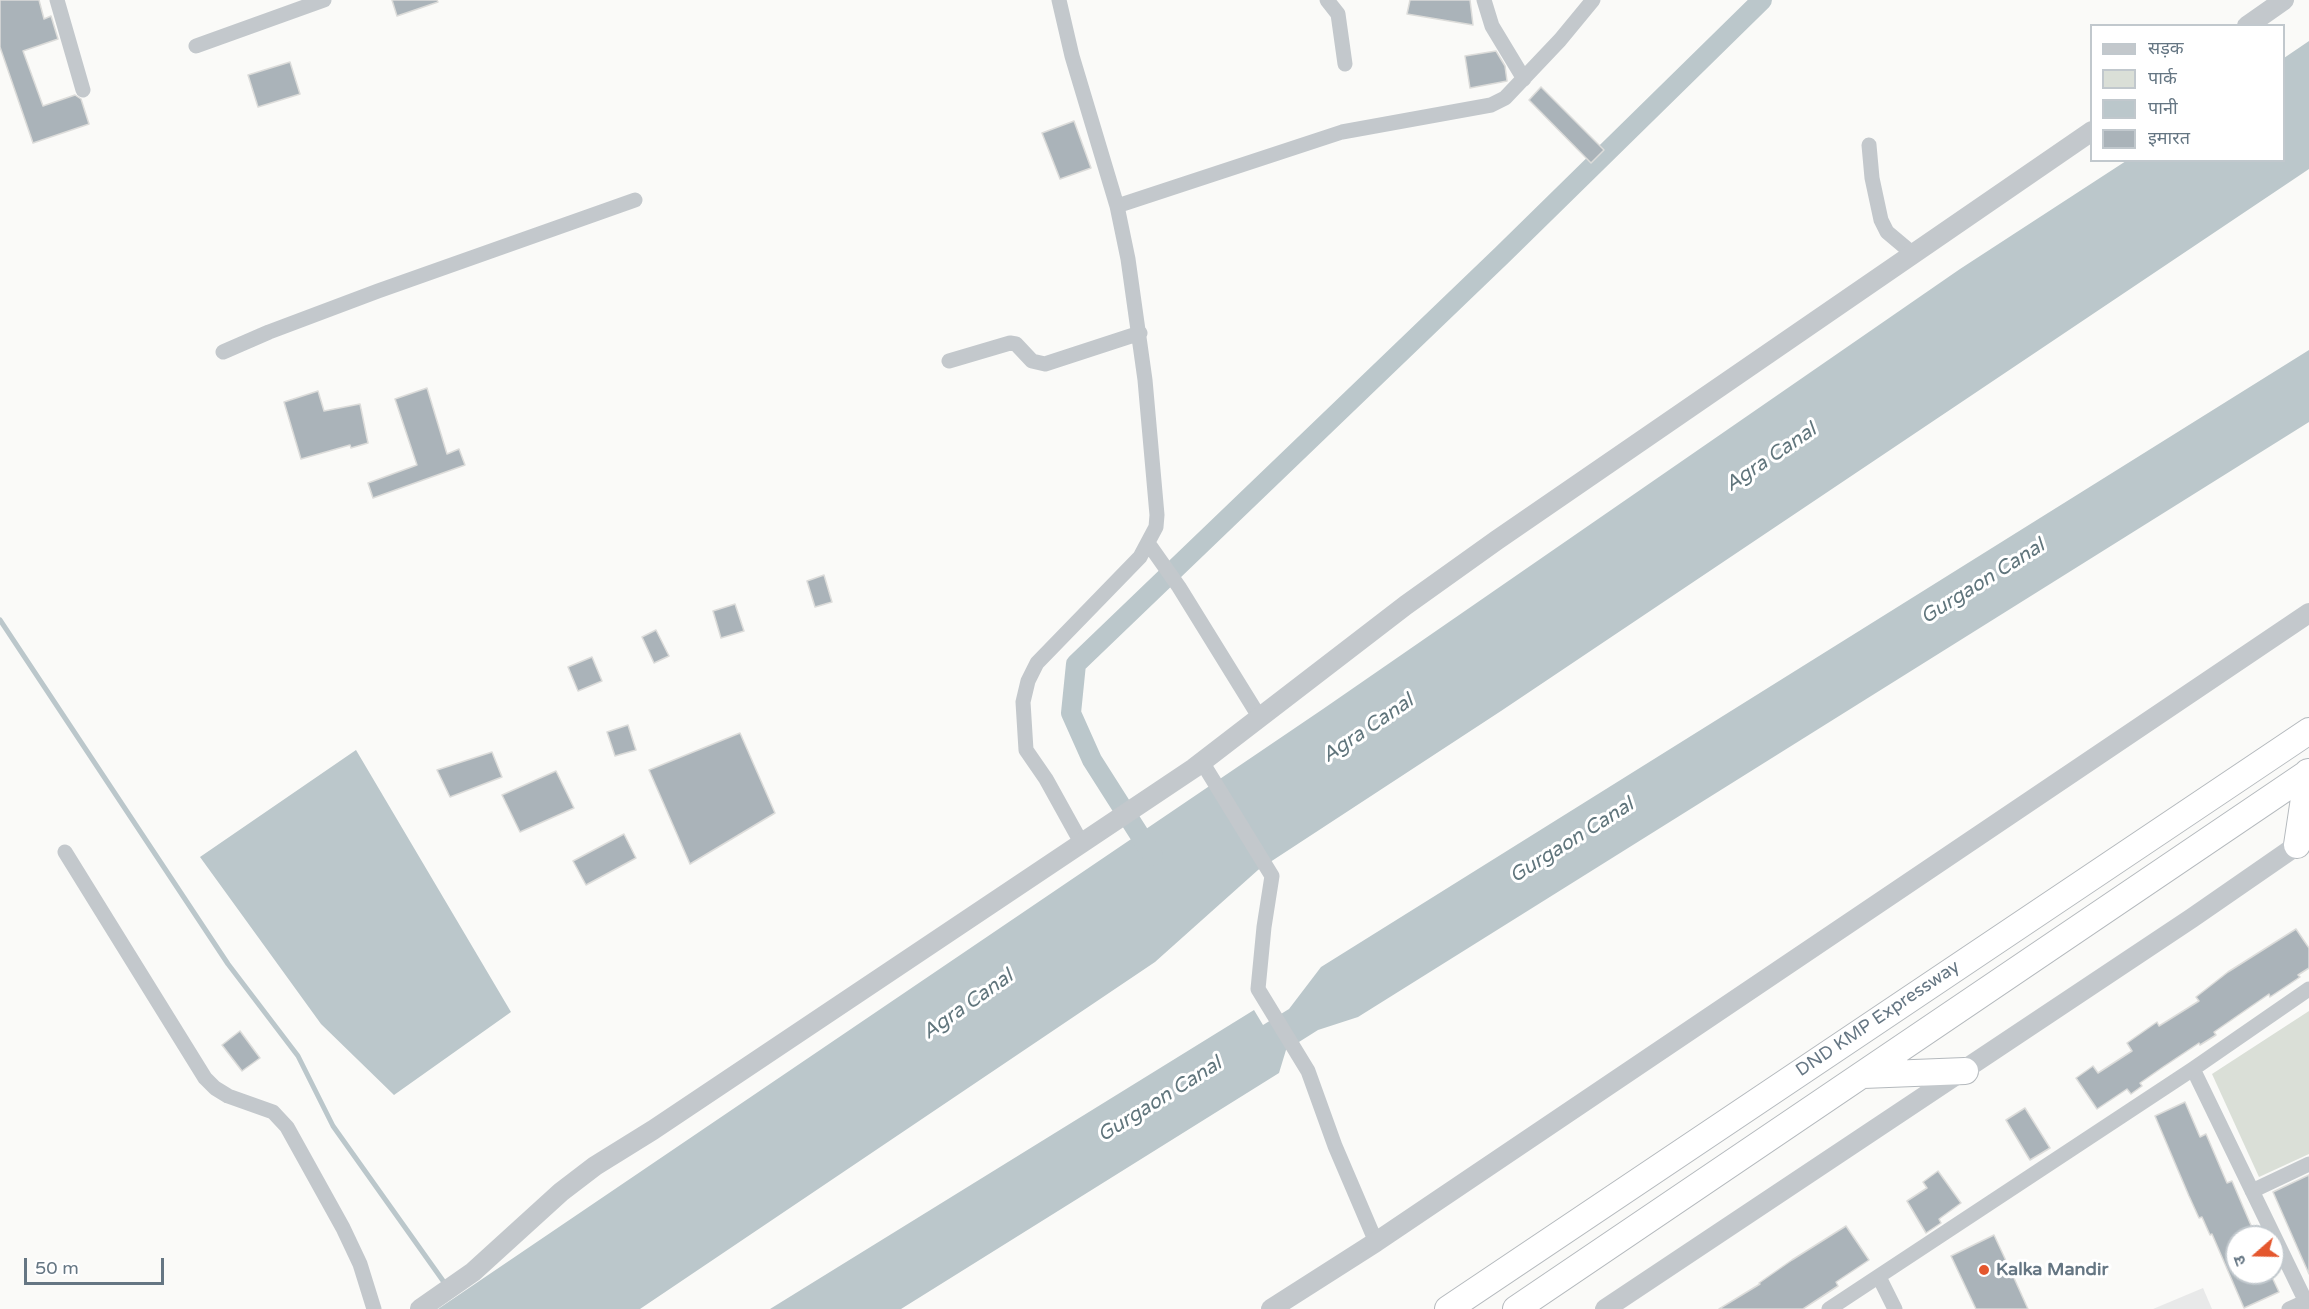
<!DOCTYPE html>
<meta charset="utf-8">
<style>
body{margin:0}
#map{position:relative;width:2309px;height:1309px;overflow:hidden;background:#fafaf8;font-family:"Varela Round","Noto Sans Devanagari",sans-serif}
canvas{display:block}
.legend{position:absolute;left:2090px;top:24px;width:195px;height:138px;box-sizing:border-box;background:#fff;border:2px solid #c1c8cd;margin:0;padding:8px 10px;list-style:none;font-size:18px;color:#657683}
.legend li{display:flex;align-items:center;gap:12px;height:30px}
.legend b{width:30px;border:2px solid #c1c8cd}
.north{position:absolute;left:2225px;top:1225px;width:60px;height:60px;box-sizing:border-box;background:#fff;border:2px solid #c1c8cd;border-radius:50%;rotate:250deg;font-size:16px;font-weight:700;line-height:24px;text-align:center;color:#657683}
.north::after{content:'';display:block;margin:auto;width:21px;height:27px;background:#e4572e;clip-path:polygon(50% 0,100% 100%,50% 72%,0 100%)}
.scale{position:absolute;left:24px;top:1258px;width:140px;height:27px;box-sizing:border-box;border:3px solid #657683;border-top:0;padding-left:8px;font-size:18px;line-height:21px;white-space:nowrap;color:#657683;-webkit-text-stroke:4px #fff;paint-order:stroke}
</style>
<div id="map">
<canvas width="2309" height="1309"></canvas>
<ul class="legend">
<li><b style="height:8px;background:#c3c8cc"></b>सड़क</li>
<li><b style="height:16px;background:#dadfd7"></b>पार्क</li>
<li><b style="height:16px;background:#bbc7cb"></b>पानी</li>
<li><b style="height:16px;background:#aab3b9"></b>इमारत</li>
</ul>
<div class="north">उ</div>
<div class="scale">50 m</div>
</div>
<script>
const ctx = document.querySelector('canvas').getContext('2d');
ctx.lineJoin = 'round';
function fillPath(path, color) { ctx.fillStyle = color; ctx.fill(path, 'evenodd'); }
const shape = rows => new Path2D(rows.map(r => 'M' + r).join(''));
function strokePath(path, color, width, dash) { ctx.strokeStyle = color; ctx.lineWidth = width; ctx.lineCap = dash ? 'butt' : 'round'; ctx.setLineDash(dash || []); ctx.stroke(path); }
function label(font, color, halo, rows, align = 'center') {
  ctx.font = font + ' "Varela Round",sans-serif'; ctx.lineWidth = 6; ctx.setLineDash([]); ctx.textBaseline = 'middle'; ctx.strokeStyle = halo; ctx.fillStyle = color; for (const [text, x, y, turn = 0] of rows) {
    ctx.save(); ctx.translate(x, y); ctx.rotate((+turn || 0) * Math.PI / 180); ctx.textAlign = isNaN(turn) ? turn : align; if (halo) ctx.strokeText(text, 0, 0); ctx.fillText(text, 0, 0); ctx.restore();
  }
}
fillPath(shape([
 [2203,1288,2212,1309,2153,1309]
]), '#e8e9e9');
fillPath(shape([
 [2309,1011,2309,1154,2259,1177,2212,1074]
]), '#dadfd7');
fillPath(shape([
 [2309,41,2309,169,1501,711,1258,870,1155,962,640,1309,438,1309,1323,709,1960,269,2126,161,2284,160,2284,58],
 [2309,350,2309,422,1358,1017,1318,1030,1291,1047,1286,1050,1279,1073,901,1309,770,1309,1254,1010,1263,1025,1289,1009,1321,967],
 [356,750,511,1012,394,1095,321,1024,200,857]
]), '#bbc7cb');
strokePath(shape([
 [0,620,228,964,298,1056,333,1126,446,1285]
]), '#bbc7cb', 5);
strokePath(shape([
 [1153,856,1092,760,1071,713,1076,664,1502,255,1762,0]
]), '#bbc7cb', 20);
const building = shape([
 [0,0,39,0,44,19,51,16,58,39,23,51,43,106,75,95,81,99,89,124,33,143,0,47,0,0],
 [392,0,437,0,438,2,397,16,392,0],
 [1410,0,1470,0,1473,25,1407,14,1410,0],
 [1496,51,1505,66,1507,81,1470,88,1465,56,1496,51],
 [290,62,300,94,258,107,248,75,290,62],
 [1541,87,1604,150,1591,163,1529,100,1541,87],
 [1074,121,1091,168,1060,179,1042,133,1074,121],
 [427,388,447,454,459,449,465,465,373,498,368,483,417,465,395,399,427,388],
 [318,391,324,411,360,404,368,443,351,448,350,445,301,459,284,402,318,391],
 [824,575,832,602,815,607,807,581,824,575],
 [735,604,744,631,721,638,713,611,735,604],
 [656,630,669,656,654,663,642,637,656,630],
 [592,657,602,681,578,691,568,667,592,657],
 [628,725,636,750,615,756,607,732,628,725],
 [740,733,775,813,690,864,649,770,740,733],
 [492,752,502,777,450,797,437,770,492,752],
 [556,771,574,808,520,832,502,795,556,771],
 [624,834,636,858,586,885,573,861,624,834],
 [2296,929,2309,948,2309,968,2298,975,2300,977,2270,997,2269,994,2214,1032,2216,1035,2200,1045,2199,1043,2163,1067,2140,1083,2142,1086,2131,1094,2127,1089,2097,1109,2076,1078,2093,1066,2098,1073,2132,1051,2127,1043,2157,1022,2159,1026,2199,1001,2196,997,2228,972,2296,929],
 [240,1031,260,1058,242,1071,222,1045,240,1031],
 [2185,1102,2200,1137,2206,1134,2227,1183,2232,1181,2256,1237,2237,1237,2237,1273,2270,1273,2279,1292,2244,1308,2212,1234,2210,1235,2202,1217,2199,1218,2189,1196,2155,1116,2185,1102],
 [2025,1108,2050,1148,2030,1160,2006,1120,2025,1108],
 [1938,1171,1961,1203,1939,1219,1941,1223,1926,1233,1907,1201,1927,1188,1923,1182,1938,1171],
 [2309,1175,2309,1274,2273,1192,2309,1175],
 [1846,1226,1869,1260,1836,1282,1838,1286,1803,1309,1719,1309,1760,1284,1759,1283,1792,1260,1846,1226],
 [1994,1235,2014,1278,2028,1309,1976,1309,1951,1256,1994,1235]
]);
fillPath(building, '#aab3b9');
strokePath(building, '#dcdcda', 1.5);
const trunk = shape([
 [2297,845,2308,772],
 [1863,1075,1965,1071],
 [1448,1309,2309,731],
 [1516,1309,2309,772]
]);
strokePath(trunk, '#b4b9bd', 28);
strokePath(shape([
 [57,0,83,90],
 [1059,0,1072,56,1117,206,1128,259,1145,380,1157,515,1156,527,1140,557,1037,663,1028,681,1023,702,1026,750,1046,779,1082,844],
 [1327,0,1338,14,1345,64],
 [1484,0,1492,26,1524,79],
 [196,46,324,0],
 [1869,145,1872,178,1881,220,1887,232,1912,253],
 [1117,206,1342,132,1491,105,1505,98,1560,40,1593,0],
 [223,352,269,332,378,291,635,200],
 [949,361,1010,343,1016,344,1032,361,1045,364,1140,333],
 [1148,543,1179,587,1260,718],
 [1202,762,1272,876,1264,927,1258,989,1308,1071,1335,1146,1376,1242],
 [65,852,205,1078,215,1088,228,1096,273,1112,287,1127,343,1228,360,1264,374,1309],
 [2193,1069,2306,1302],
 [2252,1191,2309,1164],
 [1879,1277,1895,1309],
 [1829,1309,2193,1069,2309,989],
 [2289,1309,2309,1300]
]), '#c3c8cc', 15);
strokePath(shape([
 [2247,26,2284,0],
 [420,1309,473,1272,561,1192,595,1166,653,1130,1194,768,1406,605,1497,540,2092,131],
 [1271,1309,1376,1242,2309,613],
 [1605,1309,2192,918,2309,837]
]), '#c3c8cc', 20);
strokePath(trunk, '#fff', 26);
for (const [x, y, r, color] of [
 [1984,1270,6,"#e4572e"]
]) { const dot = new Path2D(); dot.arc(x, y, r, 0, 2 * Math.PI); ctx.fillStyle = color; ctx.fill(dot); strokePath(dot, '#fff', 2); }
label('18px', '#657683', '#fff', [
 ["DND KMP Expressway",1878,1019,-34]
]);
label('bold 18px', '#657683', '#fff', [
 ["Kalka Mandir",1996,1270]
], 'left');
label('italic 20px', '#60757c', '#fff', [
 ["Agra Canal",1771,458,-34],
 ["Gurgaon Canal",1983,582,-32],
 ["Agra Canal",1368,729,-34],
 ["Gurgaon Canal",1572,841,-32],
 ["Agra Canal",968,1005,-35],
 ["Gurgaon Canal",1160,1100,-32]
]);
</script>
